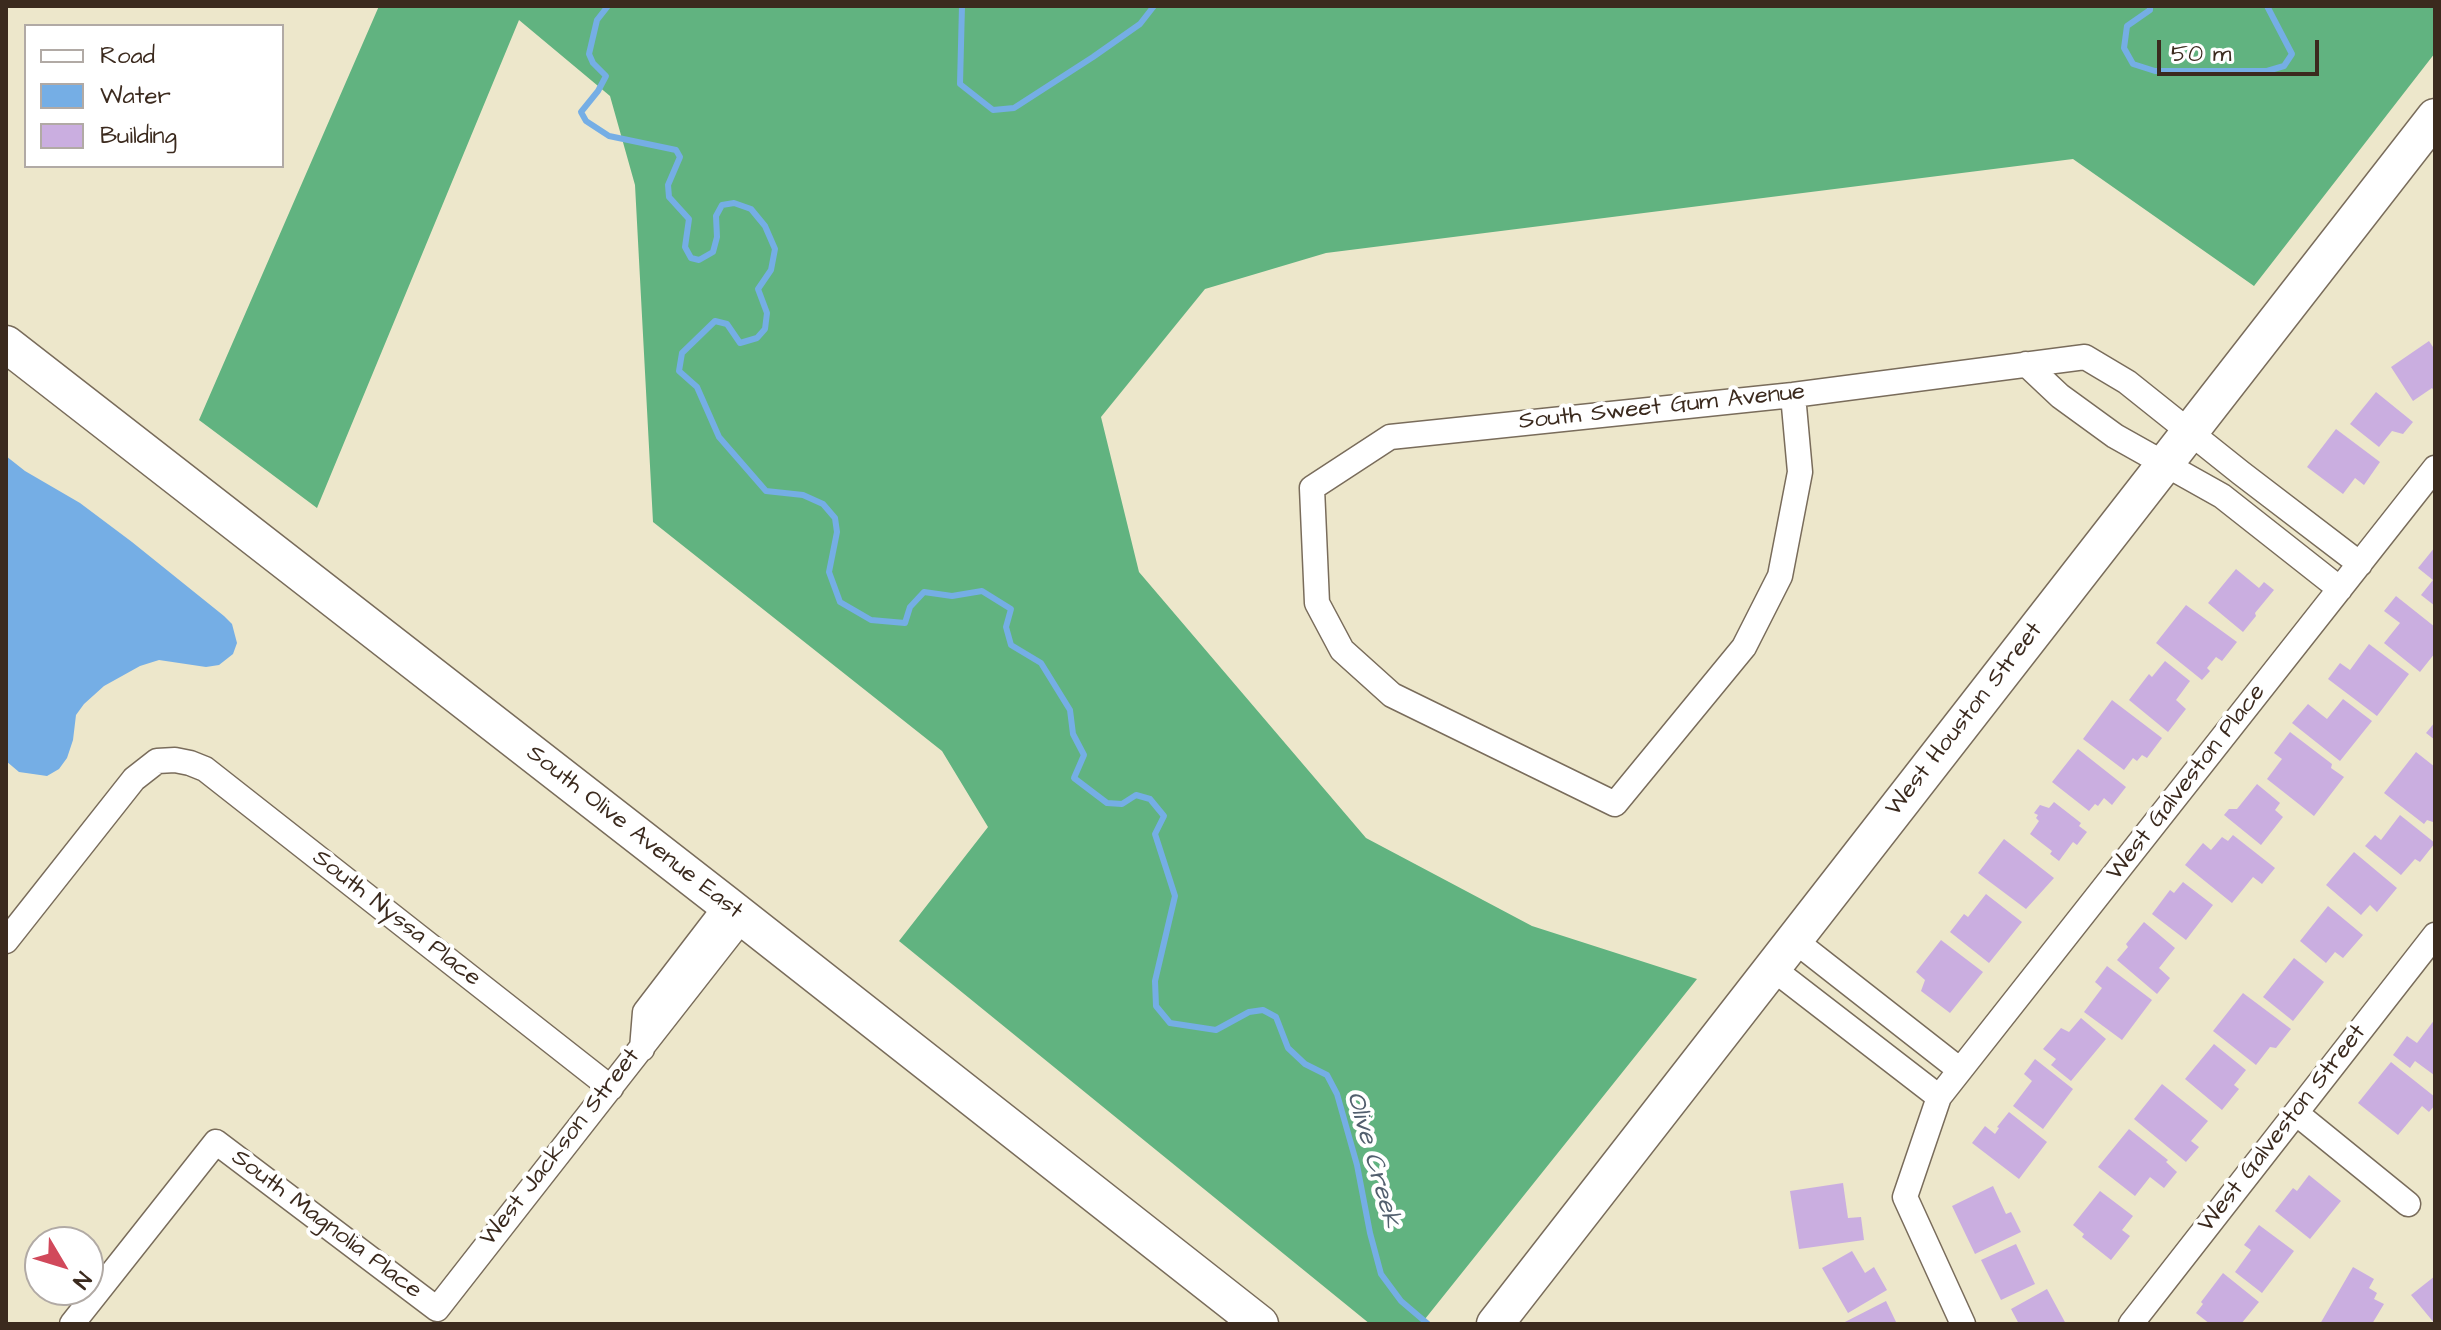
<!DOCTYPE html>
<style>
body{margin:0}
#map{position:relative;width:2441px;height:1330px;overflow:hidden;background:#ede7cb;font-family:"Architects Daughter",sans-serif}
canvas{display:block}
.frame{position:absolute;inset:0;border:8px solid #3b2a1e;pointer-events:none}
.legend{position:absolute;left:24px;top:24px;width:260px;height:144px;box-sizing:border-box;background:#fff;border:2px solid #b1aaa5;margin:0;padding:10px 14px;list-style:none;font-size:24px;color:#3b2a1e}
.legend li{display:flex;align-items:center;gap:16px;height:40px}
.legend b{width:40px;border:2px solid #b1aaa5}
.north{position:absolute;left:24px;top:1226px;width:80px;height:80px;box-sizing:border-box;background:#fff;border:2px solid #b1aaa5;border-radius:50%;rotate:128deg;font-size:22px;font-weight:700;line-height:32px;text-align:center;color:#3b2a1e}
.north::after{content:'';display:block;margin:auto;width:28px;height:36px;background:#d1495b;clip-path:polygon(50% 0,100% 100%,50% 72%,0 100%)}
.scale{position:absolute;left:2157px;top:40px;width:162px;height:36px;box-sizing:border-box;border:4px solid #3b2a1e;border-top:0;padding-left:10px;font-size:24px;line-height:28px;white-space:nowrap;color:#3b2a1e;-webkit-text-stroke:6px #fff;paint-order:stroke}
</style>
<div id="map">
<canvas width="2441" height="1330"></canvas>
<div class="frame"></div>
<ul class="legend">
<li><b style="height:10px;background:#fff"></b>Road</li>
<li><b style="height:22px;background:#75aee5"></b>Water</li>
<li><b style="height:22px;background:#caaee0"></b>Building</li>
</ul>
<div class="north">N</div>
<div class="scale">50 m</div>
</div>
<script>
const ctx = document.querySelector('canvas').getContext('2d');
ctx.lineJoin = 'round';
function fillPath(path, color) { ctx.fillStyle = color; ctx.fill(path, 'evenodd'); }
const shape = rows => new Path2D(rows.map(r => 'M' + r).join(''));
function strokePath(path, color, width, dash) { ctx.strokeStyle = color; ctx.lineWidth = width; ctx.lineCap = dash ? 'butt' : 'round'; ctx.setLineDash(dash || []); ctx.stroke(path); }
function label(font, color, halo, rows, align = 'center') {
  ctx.font = font + ' "Architects Daughter",sans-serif'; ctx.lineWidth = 8; ctx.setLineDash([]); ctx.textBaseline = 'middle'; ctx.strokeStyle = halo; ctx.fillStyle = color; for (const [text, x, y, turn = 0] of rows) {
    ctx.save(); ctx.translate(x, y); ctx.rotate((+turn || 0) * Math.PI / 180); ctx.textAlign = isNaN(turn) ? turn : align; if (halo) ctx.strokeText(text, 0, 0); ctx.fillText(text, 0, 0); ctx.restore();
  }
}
fillPath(shape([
 [379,6,2435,6,2435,53,2254,286,2073,159,1326,253,1205,289,1101,417,1139,572,1366,838,1532,926,1697,979,1421,1324,1370,1324,899,941,988,827,942,751,653,522,635,185,610,96,519,20,317,508,199,420]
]), '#61b380');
fillPath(shape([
 [6,456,25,471,80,503,132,542,224,616,232,624,237,643,233,654,219,665,206,667,159,660,140,666,104,686,84,704,76,715,73,740,67,758,59,769,47,776,19,772,6,761]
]), '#75aee5');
strokePath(shape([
 [608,6,597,20,589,54,593,63,606,76,598,91,581,112,586,121,609,136,676,150,680,157,668,185,669,197,689,219,685,247,691,258,699,260,713,252,717,237,716,216,722,205,734,203,751,209,765,226,775,249,771,270,758,289,767,313,765,329,757,338,740,343,727,324,715,321,682,353,679,371,697,387,719,437,766,491,803,495,823,504,835,518,837,532,829,572,840,602,871,620,905,623,910,607,924,592,952,596,982,591,1011,609,1006,627,1011,645,1041,663,1070,710,1073,734,1084,755,1074,778,1107,803,1122,804,1136,795,1150,799,1164,816,1155,834,1175,896,1155,981,1156,1006,1170,1023,1216,1030,1249,1012,1263,1010,1276,1017,1288,1048,1305,1064,1327,1075,1337,1094,1357,1165,1370,1233,1381,1274,1401,1301,1428,1324],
 [962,6,960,84,993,110,1014,108,1093,57,1140,24,1154,6],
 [2150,6,2150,10,2127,26,2124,48,2133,64,2155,71,2267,71,2284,66,2292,54,2267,6]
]), '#75aee5', 6);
fillPath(shape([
 [2429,341,2435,350,2435,392,2432,388,2413,401,2391,367],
 [2376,392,2413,422,2403,434,2392,431,2379,447,2350,424],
 [2336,429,2380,462,2364,485,2355,478,2343,494,2307,467],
 [2435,547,2435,606,2421,595,2433,580,2418,568],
 [2236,569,2259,588,2264,582,2274,590,2255,613,2256,616,2243,632,2208,603],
 [2396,596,2435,627,2435,653,2420,672,2384,643,2400,623,2384,611],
 [2186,605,2237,642,2222,661,2216,657,2207,668,2210,671,2202,680,2156,643],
 [2369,644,2409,674,2377,716,2328,679,2340,663,2350,670],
 [2165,661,2190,681,2176,700,2186,709,2168,732,2129,700,2149,674,2152,677],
 [2343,699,2372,721,2340,761,2292,723,2308,704,2327,719],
 [2112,700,2162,738,2147,758,2142,755,2137,761,2133,758,2124,770,2083,739],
 [2435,722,2435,740,2426,733],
 [2290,732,2332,764,2331,768,2344,777,2314,816,2267,779,2282,759,2274,753],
 [2078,749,2126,787,2112,805,2104,798,2098,806,2095,804,2089,811,2052,782],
 [2416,752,2435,767,2435,820,2433,822,2427,820,2424,824,2384,793],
 [2257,784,2280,803,2275,810,2283,817,2261,845,2224,815,2229,809,2237,809],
 [2054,802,2081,823,2079,826,2087,832,2077,845,2073,842,2059,861,2050,854,2052,851,2030,834,2039,821,2036,818,2038,815,2034,813,2040,805,2049,808],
 [2400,815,2435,843,2420,862,2415,859,2401,875,2365,846,2375,835,2381,840],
 [2233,835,2275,868,2262,884,2253,877,2232,903,2185,865,2203,843,2211,850,2222,837,2228,841],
 [2004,839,2054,878,2026,909,1978,873],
 [2354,852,2397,888,2377,912,2370,905,2361,915,2326,885],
 [2183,882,2213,905,2186,940,2152,914,2170,890,2174,893],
 [1986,894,2022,922,1989,963,1950,932,1964,914,1968,917],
 [2328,906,2363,935,2343,958,2335,952,2326,963,2300,941],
 [2144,922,2175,948,2159,968,2170,978,2157,994,2117,960,2128,947,2126,944],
 [1941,940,1983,972,1950,1013,1921,991,1925,980,1916,972],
 [2294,958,2324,982,2293,1021,2263,997],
 [2107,966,2152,1000,2122,1040,2084,1012,2102,988,2095,982],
 [2243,993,2291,1029,2276,1048,2270,1047,2256,1065,2213,1031],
 [2081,1018,2106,1039,2071,1081,2051,1065,2056,1059,2043,1049,2061,1028,2069,1032],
 [2435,1019,2435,1073,2434,1075,2415,1061,2410,1068,2393,1055,2407,1036,2417,1043],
 [2214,1044,2246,1070,2234,1085,2239,1089,2222,1110,2185,1079],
 [2035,1059,2073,1089,2043,1129,2013,1106,2032,1081,2024,1074],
 [2391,1062,2435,1097,2435,1105,2429,1112,2422,1106,2398,1135,2358,1103],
 [2162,1084,2208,1121,2191,1141,2199,1147,2186,1162,2134,1119],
 [2009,1112,2047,1142,2019,1179,1972,1143,1985,1126,1995,1134,1999,1128,1997,1127],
 [2129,1129,2168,1160,2166,1162,2177,1172,2164,1188,2150,1177,2135,1196,2098,1167],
 [2309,1175,2341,1201,2310,1239,2275,1211,2293,1188,2297,1191],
 [1843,1183,1848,1218,1861,1217,1864,1240,1799,1249,1790,1191],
 [1993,1186,2006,1214,2011,1212,2021,1232,1975,1254,1952,1206],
 [2100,1191,2133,1216,2122,1230,2130,1236,2111,1260,2082,1237,2084,1234,2073,1225],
 [2259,1225,2294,1251,2262,1293,2235,1272,2251,1250,2244,1245],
 [2016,1244,2035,1284,2001,1300,1981,1260],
 [1852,1251,1865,1273,1874,1267,1887,1290,1848,1313,1822,1268],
 [2353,1267,2374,1279,2369,1288,2377,1293,2374,1299,2384,1304,2372,1324,2320,1324],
 [2223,1273,2259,1302,2241,1324,2210,1324,2196,1313,2203,1304,2201,1302],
 [2435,1276,2435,1324,2411,1295],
 [2047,1289,2066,1324,2019,1324,2011,1309],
 [1886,1301,1896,1322,1892,1324,1841,1324]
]), '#caaee0');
const street = shape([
 [2026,364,2060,396,2115,436,2222,496,2340,589],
 [1793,395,1800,472,1780,576,1744,647,1615,804,1392,695,1342,650,1317,603,1312,488,1390,437,1793,395,2085,357,2127,382,2241,473,2360,564],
 [1794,940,1960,1070],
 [6,941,134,779,157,761,175,760,190,763,205,769,611,1088],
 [1772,968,1939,1097],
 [642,1049,645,1012,727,905],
 [2296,1113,2408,1204],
 [72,1324,216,1142,437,1309,743,918],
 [1963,1324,1905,1197,1939,1097,2435,468],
 [2131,1324,2435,935]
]);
const secondary = shape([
 [6,344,727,905,1260,1324],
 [1495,1324,2435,117]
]);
strokePath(street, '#796c5b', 27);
strokePath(secondary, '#796c5b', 39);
strokePath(street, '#fff', 24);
strokePath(secondary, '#fff', 36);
label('24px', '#3b2a1e', '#fff', [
 ["South Sweet Gum Avenue",1662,408,-6],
 ["West Houston Street",1965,720,-52],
 ["West Galveston Place",2187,783,-52],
 ["South Olive Avenue East",634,833,38],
 ["South Nyssa Place",396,919,38],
 ["West Galveston Street",2283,1129,-52],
 ["West Jackson Street",561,1148,-52],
 ["South Magnolia Place",326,1225,37]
]);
label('italic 26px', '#525f6e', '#fff', [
 ["Olive Creek",1372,1160,74]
]);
</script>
